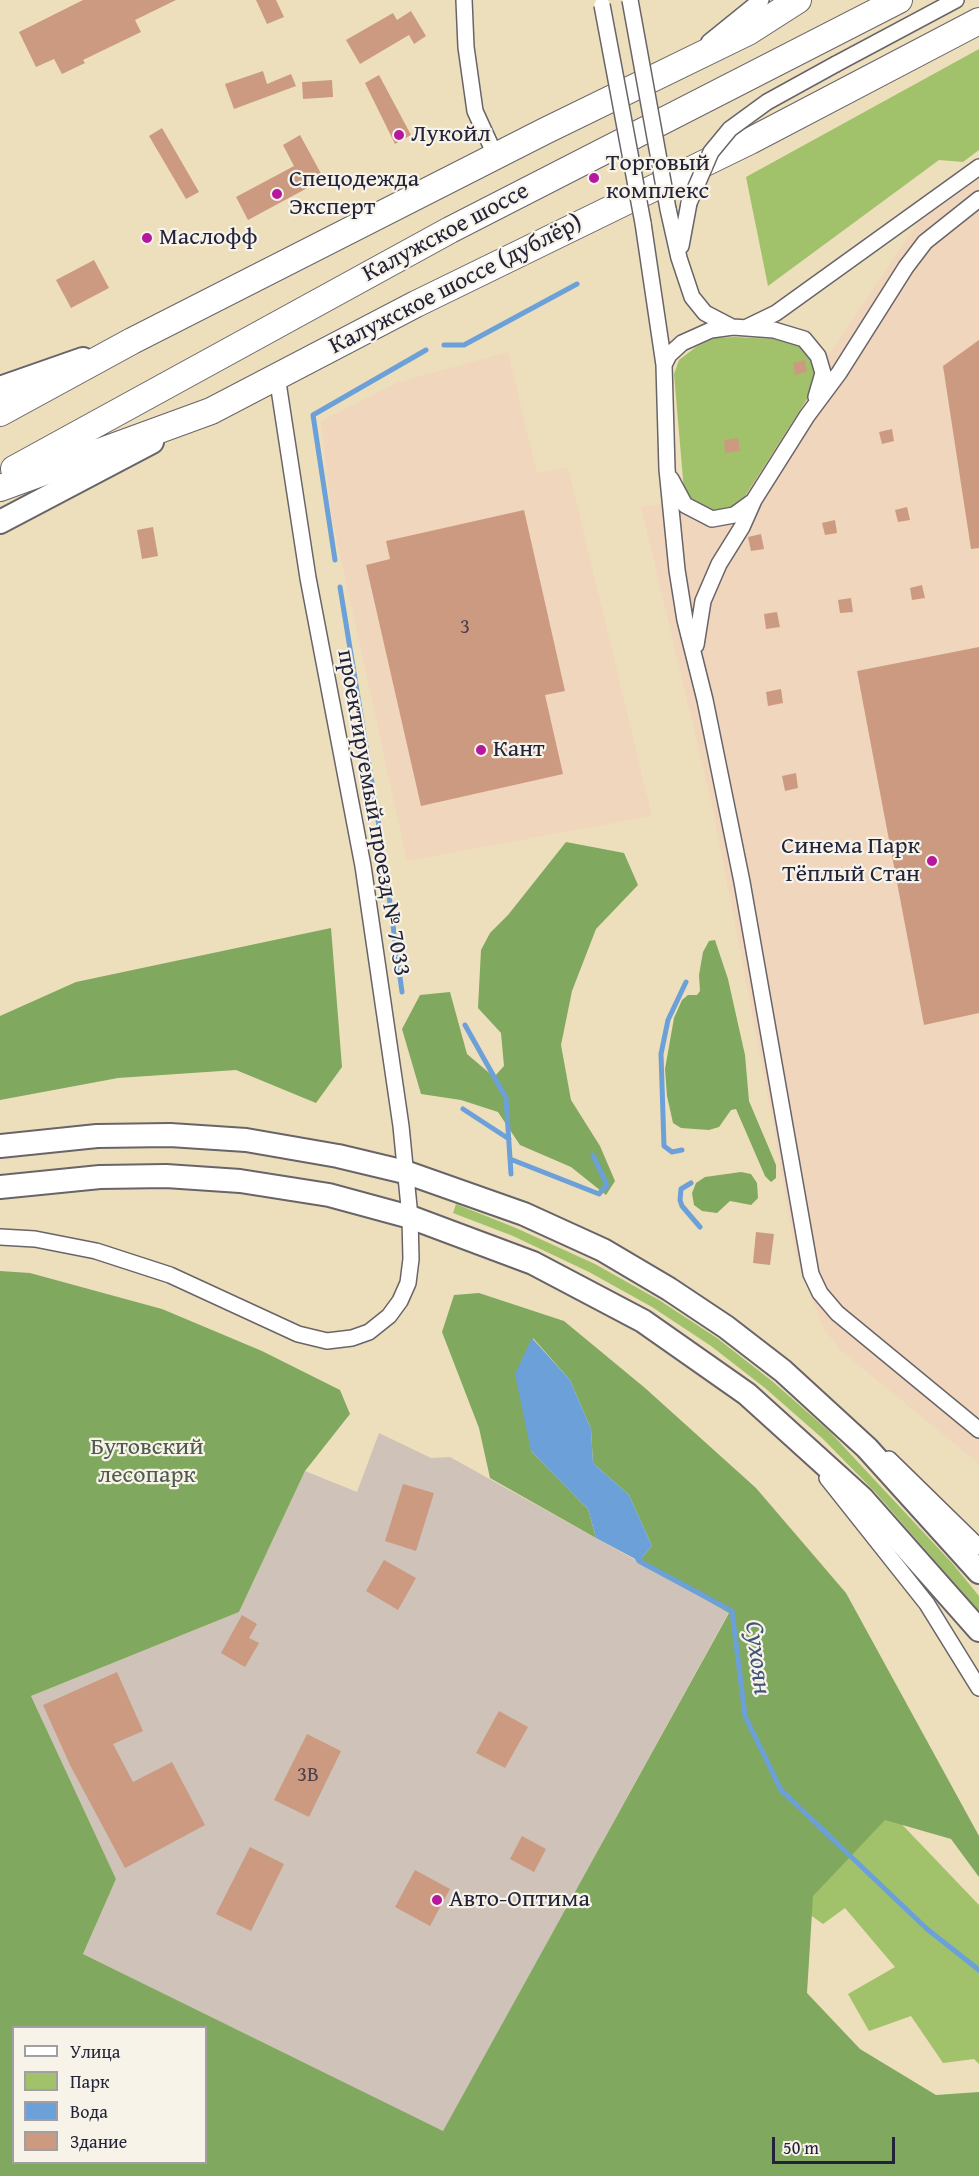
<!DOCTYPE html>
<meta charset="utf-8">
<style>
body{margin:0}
#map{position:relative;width:979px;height:2176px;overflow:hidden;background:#eddfbc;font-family:"Gentium Book Plus",serif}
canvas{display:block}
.legend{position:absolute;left:12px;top:2026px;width:195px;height:138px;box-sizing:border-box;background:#f7f3e8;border:2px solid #a29fa3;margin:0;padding:8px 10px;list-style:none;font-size:18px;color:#22223b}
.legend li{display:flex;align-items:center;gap:12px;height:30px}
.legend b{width:30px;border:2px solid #a29fa3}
.scale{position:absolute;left:772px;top:2137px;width:123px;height:27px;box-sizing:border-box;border:3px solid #22223b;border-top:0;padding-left:8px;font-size:18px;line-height:21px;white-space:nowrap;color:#22223b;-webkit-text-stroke:4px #f7f3e8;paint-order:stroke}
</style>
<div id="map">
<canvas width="979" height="2176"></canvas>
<ul class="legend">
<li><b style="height:8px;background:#fff"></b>Улица</li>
<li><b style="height:16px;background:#a1c26b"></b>Парк</li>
<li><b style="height:16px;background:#6ca0d8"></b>Вода</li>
<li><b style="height:16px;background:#cc9a81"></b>Здание</li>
</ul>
<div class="scale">50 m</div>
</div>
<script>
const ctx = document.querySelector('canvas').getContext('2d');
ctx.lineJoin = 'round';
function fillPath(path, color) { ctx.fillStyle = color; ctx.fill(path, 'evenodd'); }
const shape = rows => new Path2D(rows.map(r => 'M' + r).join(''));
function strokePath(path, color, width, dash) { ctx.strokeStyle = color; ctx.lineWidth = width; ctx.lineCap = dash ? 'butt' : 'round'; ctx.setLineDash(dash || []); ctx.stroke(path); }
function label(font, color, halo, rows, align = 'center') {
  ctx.font = font + ' "Gentium Book Plus",serif'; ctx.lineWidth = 4.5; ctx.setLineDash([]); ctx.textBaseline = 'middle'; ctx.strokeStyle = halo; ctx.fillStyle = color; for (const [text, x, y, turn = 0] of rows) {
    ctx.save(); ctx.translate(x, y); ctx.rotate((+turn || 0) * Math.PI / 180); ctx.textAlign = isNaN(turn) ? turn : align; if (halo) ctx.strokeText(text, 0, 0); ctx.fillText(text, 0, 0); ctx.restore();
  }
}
fillPath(shape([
 [979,179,979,1464,839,1349,823,1327,795,1253,773,1123,712,805,641,507,736,493,918,222],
 [508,352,537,473,568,467,652,816,407,861,332,518,321,421,396,383]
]), '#f0d6bc');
fillPath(shape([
 [379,1433,431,1458,450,1457,729,1612,443,2132,83,1954,116,1879,31,1696,239,1612,305,1471,357,1492]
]), '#cec2b9');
fillPath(shape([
 [979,49,979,150,963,162,939,160,768,286,746,177],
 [735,337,794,340,807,351,816,365,816,385,740,504,727,511,714,512,690,501,684,491,674,374,679,360,696,347,715,338],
 [456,1204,516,1228,595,1264,659,1300,717,1338,772,1381,830,1432,953,1564,979,1596,979,1611,875,1492,822,1438,765,1388,711,1346,652,1307,589,1272,513,1236,453,1213],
 [869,1790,979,1905,979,2064,974,2059,943,2063,911,2016,869,2031,848,1994,895,1967,845,1908,823,1924,770,1886]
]), '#a1c26b');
fillPath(shape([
 [566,842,624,853,638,885,596,929,572,991,561,1045,571,1100,600,1146,615,1181,606,1195,571,1167,520,1145,498,1112,461,1100,421,1094,402,1029,420,995,450,992,467,1054,494,1077,504,1066,501,1033,478,1008,481,950,490,933,508,915],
 [331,928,342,1067,316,1103,236,1070,118,1078,0,1100,0,1016,76,982],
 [715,940,728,979,745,1055,749,1101,776,1165,776,1178,771,1182,765,1176,736,1109,731,1110,719,1127,709,1130,681,1128,673,1123,667,1096,665,1069,674,1018,682,1000,688,995,697,995,700,991,699,975,703,952,709,941],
 [741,1172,751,1174,757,1183,758,1198,751,1205,730,1201,717,1213,702,1211,694,1205,692,1193,696,1183,705,1177],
 [0,1271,30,1273,162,1309,262,1351,340,1390,350,1414,305,1471,239,1612,31,1696,116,1879,83,1954,443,2131,729,1613,639,1561,652,1546,629,1495,593,1463,591,1429,570,1380,533,1338,531,1451,588,1509,596,1538,490,1478,479,1428,442,1332,454,1295,479,1293,564,1321,645,1388,756,1488,846,1593,979,1836,979,1877,951,1839,885,1820,813,1896,807,1993,860,2049,936,2095,979,2092,979,2176,0,2176],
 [14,2028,206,2028,206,2162,14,2162]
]), '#80a85f');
fillPath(shape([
 [532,1338,570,1380,591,1429,593,1463,629,1495,652,1546,639,1561,596,1538,588,1509,531,1451,515,1374]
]), '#6ca0d8');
strokePath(shape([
 [444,345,464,345,577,284],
 [335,560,313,415,426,350],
 [340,587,381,838],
 [386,874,402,992],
 [465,1025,506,1098,511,1174],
 [463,1109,509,1139],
 [682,1150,672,1152,664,1146,661,1054,668,1020,686,982],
 [510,1159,599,1194,607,1185,593,1155],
 [691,1183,681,1189,680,1200,682,1206,700,1227],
 [636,1556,639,1561,732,1611,745,1716,781,1790,927,1929,979,1970]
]), '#6ca0d8', 5);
fillPath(shape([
 [83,0,176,0,135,20,141,32,83,60,85,63,62,74,54,59,36,67,19,32],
 [256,0,276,0,284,17,267,24],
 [411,11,426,36,414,44,409,35,360,64,346,40,393,13,397,20],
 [263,71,267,84,291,74,296,86,234,109,225,84],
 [379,75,411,135,395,144,365,83],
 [332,80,333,97,303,99,302,82],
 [162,128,199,192,186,199,149,136],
 [300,135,324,179,248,220,236,197,294,166,283,145],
 [94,260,109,288,71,308,56,280],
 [979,340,979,548,971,549,943,366],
 [805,360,807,372,795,375,793,363],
 [892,429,894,441,882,444,879,432],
 [738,438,740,451,725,453,724,440],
 [907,507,910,520,898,522,895,510],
 [524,510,565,691,545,695,563,774,421,806,366,565,390,559,386,541],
 [835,520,837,533,825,535,822,523],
 [153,527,158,556,142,559,137,530],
 [761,534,764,549,751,551,748,537],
 [922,585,925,598,912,600,910,588],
 [851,598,853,612,840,613,838,600],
 [777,612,780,627,766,629,764,614],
 [979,647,979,1013,924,1025,857,671],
 [781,689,783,703,768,706,766,692],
 [796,773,798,788,785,791,782,776],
 [756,1232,774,1234,770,1265,753,1263],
 [403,1484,434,1493,416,1551,385,1541],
 [384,1560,416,1578,398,1610,366,1591],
 [242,1615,257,1624,249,1638,259,1643,245,1667,221,1653],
 [117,1672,143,1731,113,1744,133,1782,172,1762,205,1825,125,1868,70,1765,43,1705],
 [499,1711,528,1727,505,1768,476,1753],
 [307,1734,341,1751,309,1817,274,1800],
 [522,1836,546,1849,534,1872,510,1859],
 [250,1847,284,1864,251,1931,216,1914],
 [415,1870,450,1889,430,1926,395,1907]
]), '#cc9a81');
const minor = shape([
 [464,0,466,47,475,111,496,157],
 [709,42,761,0],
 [836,64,956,0],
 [668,209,679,258,692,297,705,313,730,326],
 [643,223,664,365,667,469,677,570,685,620,705,700,742,882,811,1274,820,1293,837,1313,979,1430],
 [681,246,689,203],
 [745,328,776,313,979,167],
 [664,365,669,355,682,343,711,330,733,327,774,330,804,339,818,356,823,373,816,397],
 [671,479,685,505,712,519,734,515,752,502],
 [696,645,703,601,719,564,742,527,754,500,807,416,839,373,906,267,925,242,979,199],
 [0,1237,35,1239,96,1251,170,1275,298,1334,327,1341,352,1338,369,1332,389,1316,400,1301,408,1283,411,1259,410,1217,401,1126,363,866,308,578,277,376],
 [889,1459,979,1547],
 [827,1478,927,1604,979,1688]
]);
const secondary = shape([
 [0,388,83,359],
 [0,522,152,442],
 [0,1146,97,1136,170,1135,246,1140,338,1156,405,1172,524,1214,603,1250,669,1289,726,1327,783,1371,867,1448,979,1572],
 [0,1187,100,1177,166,1176,240,1181,329,1195,410,1217,533,1263,643,1321,747,1394,863,1499,979,1630]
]);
const trunk = shape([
 [0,413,132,341,545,131,748,32,798,0],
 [14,469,450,230,899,0],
 [0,488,211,411,416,304,750,141,979,21]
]);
strokePath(minor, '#696468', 18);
strokePath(secondary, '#696468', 26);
strokePath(trunk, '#696468', 28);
strokePath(minor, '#fff', 15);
strokePath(secondary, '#fff', 22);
strokePath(trunk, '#fff', 26);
const minorBridge = shape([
 [630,0,668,209],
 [602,5,643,223],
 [689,203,711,152,730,129,767,102,836,64]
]);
strokePath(minorBridge, '#696468', 18, []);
strokePath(minorBridge, '#fff', 15);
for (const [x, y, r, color] of [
 [399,135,6,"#b5179e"],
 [594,178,6,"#b5179e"],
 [277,194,6,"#b5179e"],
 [147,238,6,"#b5179e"],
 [481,750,6,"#b5179e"],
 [932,861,6,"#b5179e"],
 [437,1900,6,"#b5179e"]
]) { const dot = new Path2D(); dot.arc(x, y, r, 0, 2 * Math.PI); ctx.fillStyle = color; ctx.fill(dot); strokePath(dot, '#f7f3e8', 2); }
label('21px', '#4c404c', null, [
 ["3",465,628],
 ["3В",308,1776]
]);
label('24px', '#22223b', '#f7f3e8', [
 ["Лукойл",411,135],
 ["Торговый",606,164],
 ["комплекс",606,192],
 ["Спецодежда",289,180],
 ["Эксперт",289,208],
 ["Маслофф",159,238],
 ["Кант",493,750],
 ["Синема Парк",920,847,"right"],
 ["Тёплый Стан",920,875,"right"],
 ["Авто-Оптима",449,1900]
], 'left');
label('24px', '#22223b', '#f7f3e8', [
 ["Калужское шоссе",446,233,-28],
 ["Калужское шоссе (дублёр)",456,285,-27],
 ["проектируемый проезд № 7033",373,813,80]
]);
label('24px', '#4e5a4c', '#f7f3e8', [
 ["Бутовский",147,1448],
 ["лесопарк",147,1476]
]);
label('italic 26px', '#40547a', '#f7f3e8', [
 ["Сухоян",757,1658,83]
]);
</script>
